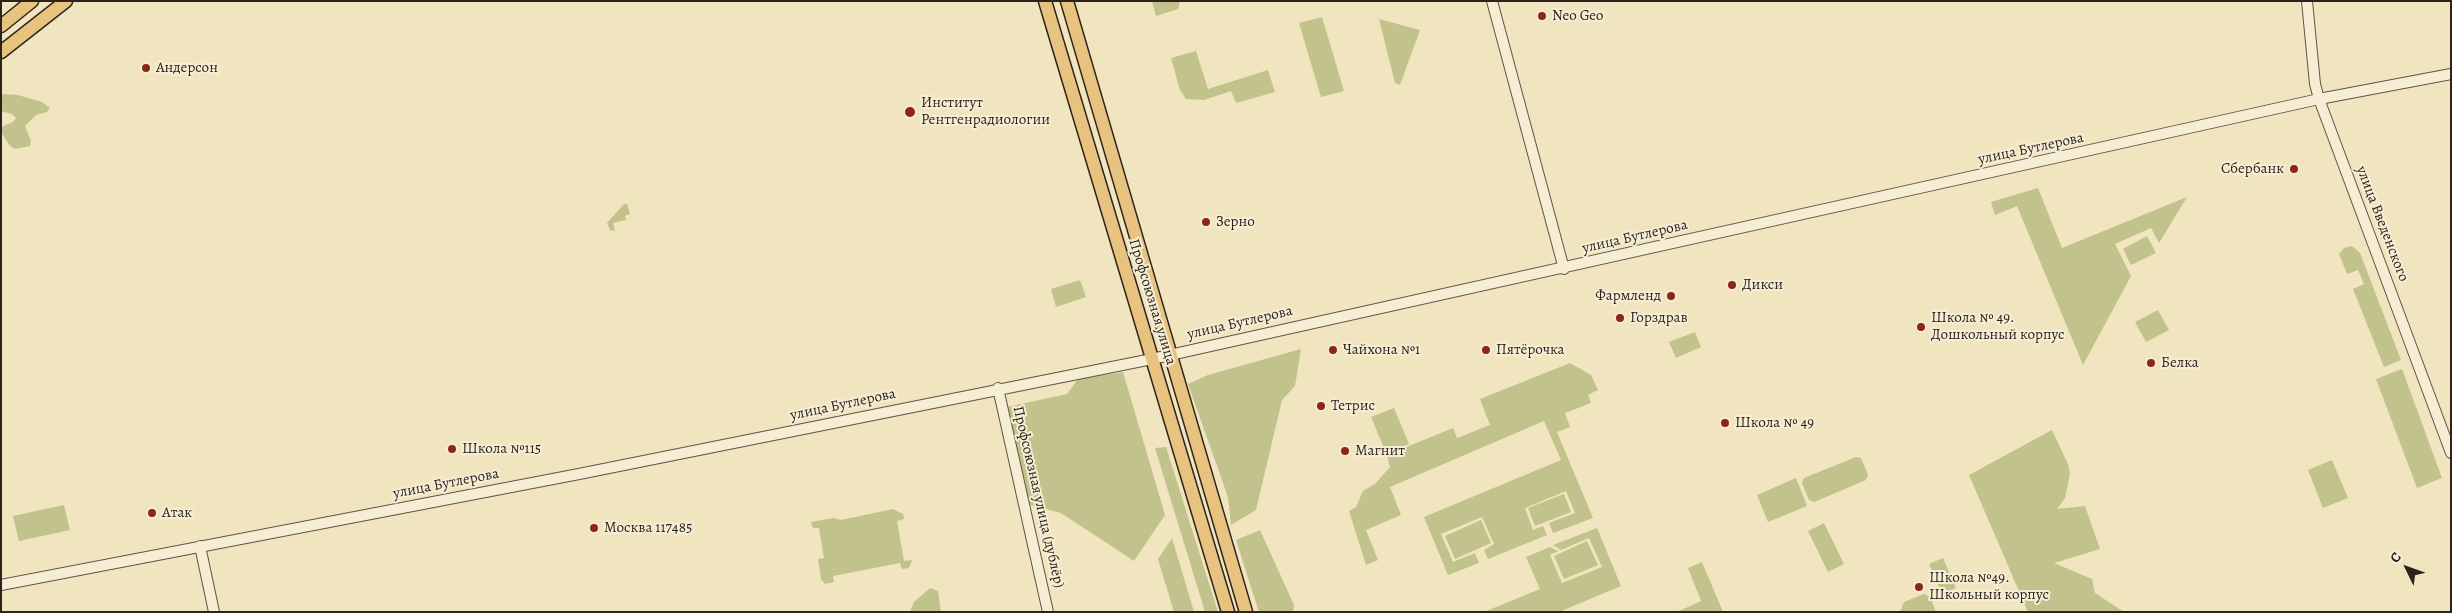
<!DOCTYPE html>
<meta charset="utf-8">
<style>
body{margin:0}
#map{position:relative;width:2452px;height:613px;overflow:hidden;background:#f0e5be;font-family:Alegreya,serif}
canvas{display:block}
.frame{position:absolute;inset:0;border:2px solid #2e231c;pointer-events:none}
.north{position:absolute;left:2382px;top:543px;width:50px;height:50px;-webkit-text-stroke:4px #f5eed5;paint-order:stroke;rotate:312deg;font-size:14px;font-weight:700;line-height:20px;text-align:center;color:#2e231c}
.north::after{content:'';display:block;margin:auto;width:18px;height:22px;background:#2e231c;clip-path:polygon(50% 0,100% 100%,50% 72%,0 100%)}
</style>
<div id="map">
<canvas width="2452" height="613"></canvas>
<div class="frame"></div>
<div class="north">С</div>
</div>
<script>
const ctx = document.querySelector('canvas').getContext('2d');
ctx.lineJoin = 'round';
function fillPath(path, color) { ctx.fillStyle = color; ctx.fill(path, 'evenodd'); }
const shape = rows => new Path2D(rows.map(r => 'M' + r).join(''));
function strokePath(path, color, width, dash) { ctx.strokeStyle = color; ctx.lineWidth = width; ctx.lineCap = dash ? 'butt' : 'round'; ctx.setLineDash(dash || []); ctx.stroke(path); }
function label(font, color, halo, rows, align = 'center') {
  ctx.font = font + ' Alegreya,serif'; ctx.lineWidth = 4; ctx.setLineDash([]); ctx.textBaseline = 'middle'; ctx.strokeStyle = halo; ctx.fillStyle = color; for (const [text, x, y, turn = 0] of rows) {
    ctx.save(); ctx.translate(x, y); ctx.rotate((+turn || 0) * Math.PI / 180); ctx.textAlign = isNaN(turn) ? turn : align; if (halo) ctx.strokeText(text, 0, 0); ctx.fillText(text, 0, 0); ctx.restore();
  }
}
fillPath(shape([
 [1152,1,1180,1,1178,9,1156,16],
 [1322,17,1344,91,1321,97,1299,23],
 [1379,19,1420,30,1400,85,1395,83],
 [1196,51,1208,89,1268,70,1275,92,1236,103,1231,91,1204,100,1186,99,1180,90,1171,58],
 [1,94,18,95,42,102,50,108,47,112,36,115,25,126,31,141,30,146,15,149,10,146,1,132,1,127,13,122,16,118,12,114,1,111],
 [2038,188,2062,248,2187,197,2159,243,2151,228,2115,244,2131,276,2083,365,2017,206,1995,215,1991,202],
 [624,204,627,204,630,214,625,216,626,220,613,223,615,231,610,230,607,223],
 [2147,236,2156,253,2131,265,2123,249],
 [2352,246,2360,253,2401,360,2384,367,2353,289,2364,284,2358,270,2347,274,2339,254,2344,248],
 [1080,280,1086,297,1056,307,1051,289],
 [2158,310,2169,330,2146,342,2135,322],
 [1695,332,1701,347,1676,358,1669,342],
 [1301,349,1295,386,1282,400,1256,510,1231,525,1228,497,1188,384,1208,375],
 [1570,363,1591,375,1598,390,1588,395,1591,403,1565,413,1570,427,1557,432,1593,518,1553,533,1549,523,1575,513,1566,491,1525,508,1533,530,1543,526,1547,535,1488,559,1484,550,1494,544,1482,517,1441,534,1453,562,1475,553,1479,563,1448,575,1424,517,1561,460,1544,421,1390,487,1401,515,1366,530,1378,560,1366,565,1349,511,1356,507,1363,491,1375,484,1390,467,1387,455,1453,428,1457,438,1490,425,1480,399],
 [2402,369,2442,478,2417,488,2376,379],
 [1123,372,1165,515,1134,561,1061,513,1027,504,1007,407,1067,394,1078,379],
 [1394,408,1409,444,1386,453,1371,417],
 [2052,430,2068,464,2070,474,2065,498,2057,509,2085,506,2100,549,2054,563,2092,579,2095,593,2124,612,2028,612,1969,475],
 [1166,447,1218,612,1205,612,1155,448],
 [1856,457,1861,458,1868,475,1866,480,1814,502,1809,500,1802,483,1804,478],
 [2332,460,2348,498,2323,508,2308,470],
 [1796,478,1807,506,1768,522,1757,495],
 [1564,494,1571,512,1535,526,1528,508],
 [64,505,70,530,19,541,13,516],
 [893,509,903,514,904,519,897,521,904,561,912,560,909,568,902,569,900,563,833,576,834,582,825,584,821,579,818,559,824,558,819,528,813,528,811,522,834,518,841,520],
 [1481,520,1491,543,1455,559,1445,536],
 [1824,523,1844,564,1828,572,1808,531],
 [1597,528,1621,586,1559,612,1484,612,1540,589,1526,557,1550,547,1558,551,1550,555,1562,583,1602,567,1589,538,1561,550,1553,545],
 [1260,530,1294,605,1293,612,1259,612,1236,540],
 [1172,538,1194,612,1174,612,1158,559],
 [1587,541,1598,565,1564,579,1554,556],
 [1943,558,1956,588,1942,594,1929,564],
 [1702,562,1723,612,1677,612,1701,601,1688,568],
 [930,588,938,591,941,612,910,612,914,602],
 [1924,594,1930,597,1936,612,1900,612,1904,602]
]), '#c1c28c');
const minor = shape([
 [1492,1,1564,269],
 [2307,1,2315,84,2319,99,2451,453],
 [998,388,1048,612],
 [200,546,214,612],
 [1,585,579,474,1152,359,2319,99,2451,74]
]);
const major = shape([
 [1045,1,1228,612],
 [1067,1,1246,612],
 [1,26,32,1],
 [1,52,66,1]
]);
strokePath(minor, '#5e5444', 12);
strokePath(major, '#2e231c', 15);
strokePath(minor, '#f5eed5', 10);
strokePath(major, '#e8c27f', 12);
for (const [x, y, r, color] of [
 [1542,16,5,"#8f2418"],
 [146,68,5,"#8f2418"],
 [910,112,6,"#8f2418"],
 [2294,169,5,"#8f2418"],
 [1206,222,5,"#8f2418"],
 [1732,285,5,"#8f2418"],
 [1671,296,5,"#8f2418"],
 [1620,318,5,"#8f2418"],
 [1921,327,5,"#8f2418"],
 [1333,350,5,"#8f2418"],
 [1486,350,5,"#8f2418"],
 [2151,363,5,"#8f2418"],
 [1321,406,5,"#8f2418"],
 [1725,423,5,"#8f2418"],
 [452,449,5,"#8f2418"],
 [1345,451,5,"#8f2418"],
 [152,513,5,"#8f2418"],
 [594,528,5,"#8f2418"],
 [1919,587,5,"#8f2418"]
]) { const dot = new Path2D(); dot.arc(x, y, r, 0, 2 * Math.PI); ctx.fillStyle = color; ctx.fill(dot); strokePath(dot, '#f5eed5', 2); }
label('15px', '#2e231c', '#f5eed5', [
 ["Neo Geo",1552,16],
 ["Андерсон",156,68],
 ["Институт",921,103],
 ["Рентгенрадиологии",921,120],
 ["Сбербанк",2284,169,"right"],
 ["Зерно",1216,222],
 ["Дикси",1742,285],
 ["Фармленд",1661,296,"right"],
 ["Горздрав",1630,318],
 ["Школа № 49.",1931,318],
 ["Дошкольный корпус",1931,335],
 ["Чайхона №1",1343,350],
 ["Пятёрочка",1496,350],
 ["Белка",2161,363],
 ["Тетрис",1331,406],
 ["Школа № 49",1735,423],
 ["Школа №115",462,449],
 ["Магнит",1355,451],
 ["Атак",162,513],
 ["Москва 117485",604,528],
 ["Школа №49.",1929,578],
 ["Школьный корпус",1929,595]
], 'left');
label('15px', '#2e231c', '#f5eed5', [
 ["улица Бутлерова",2031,149,-12],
 ["улица Введенского",2382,224,69],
 ["улица Бутлерова",1635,237,-13],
 ["Профсоюзная улица",1152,302,73],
 ["улица Бутлерова",1240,323,-13],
 ["улица Бутлерова",843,405,-12],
 ["улица Бутлерова",446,484,-11],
 ["Профсоюзная улица (дублёр)",1038,497,77]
]);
</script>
